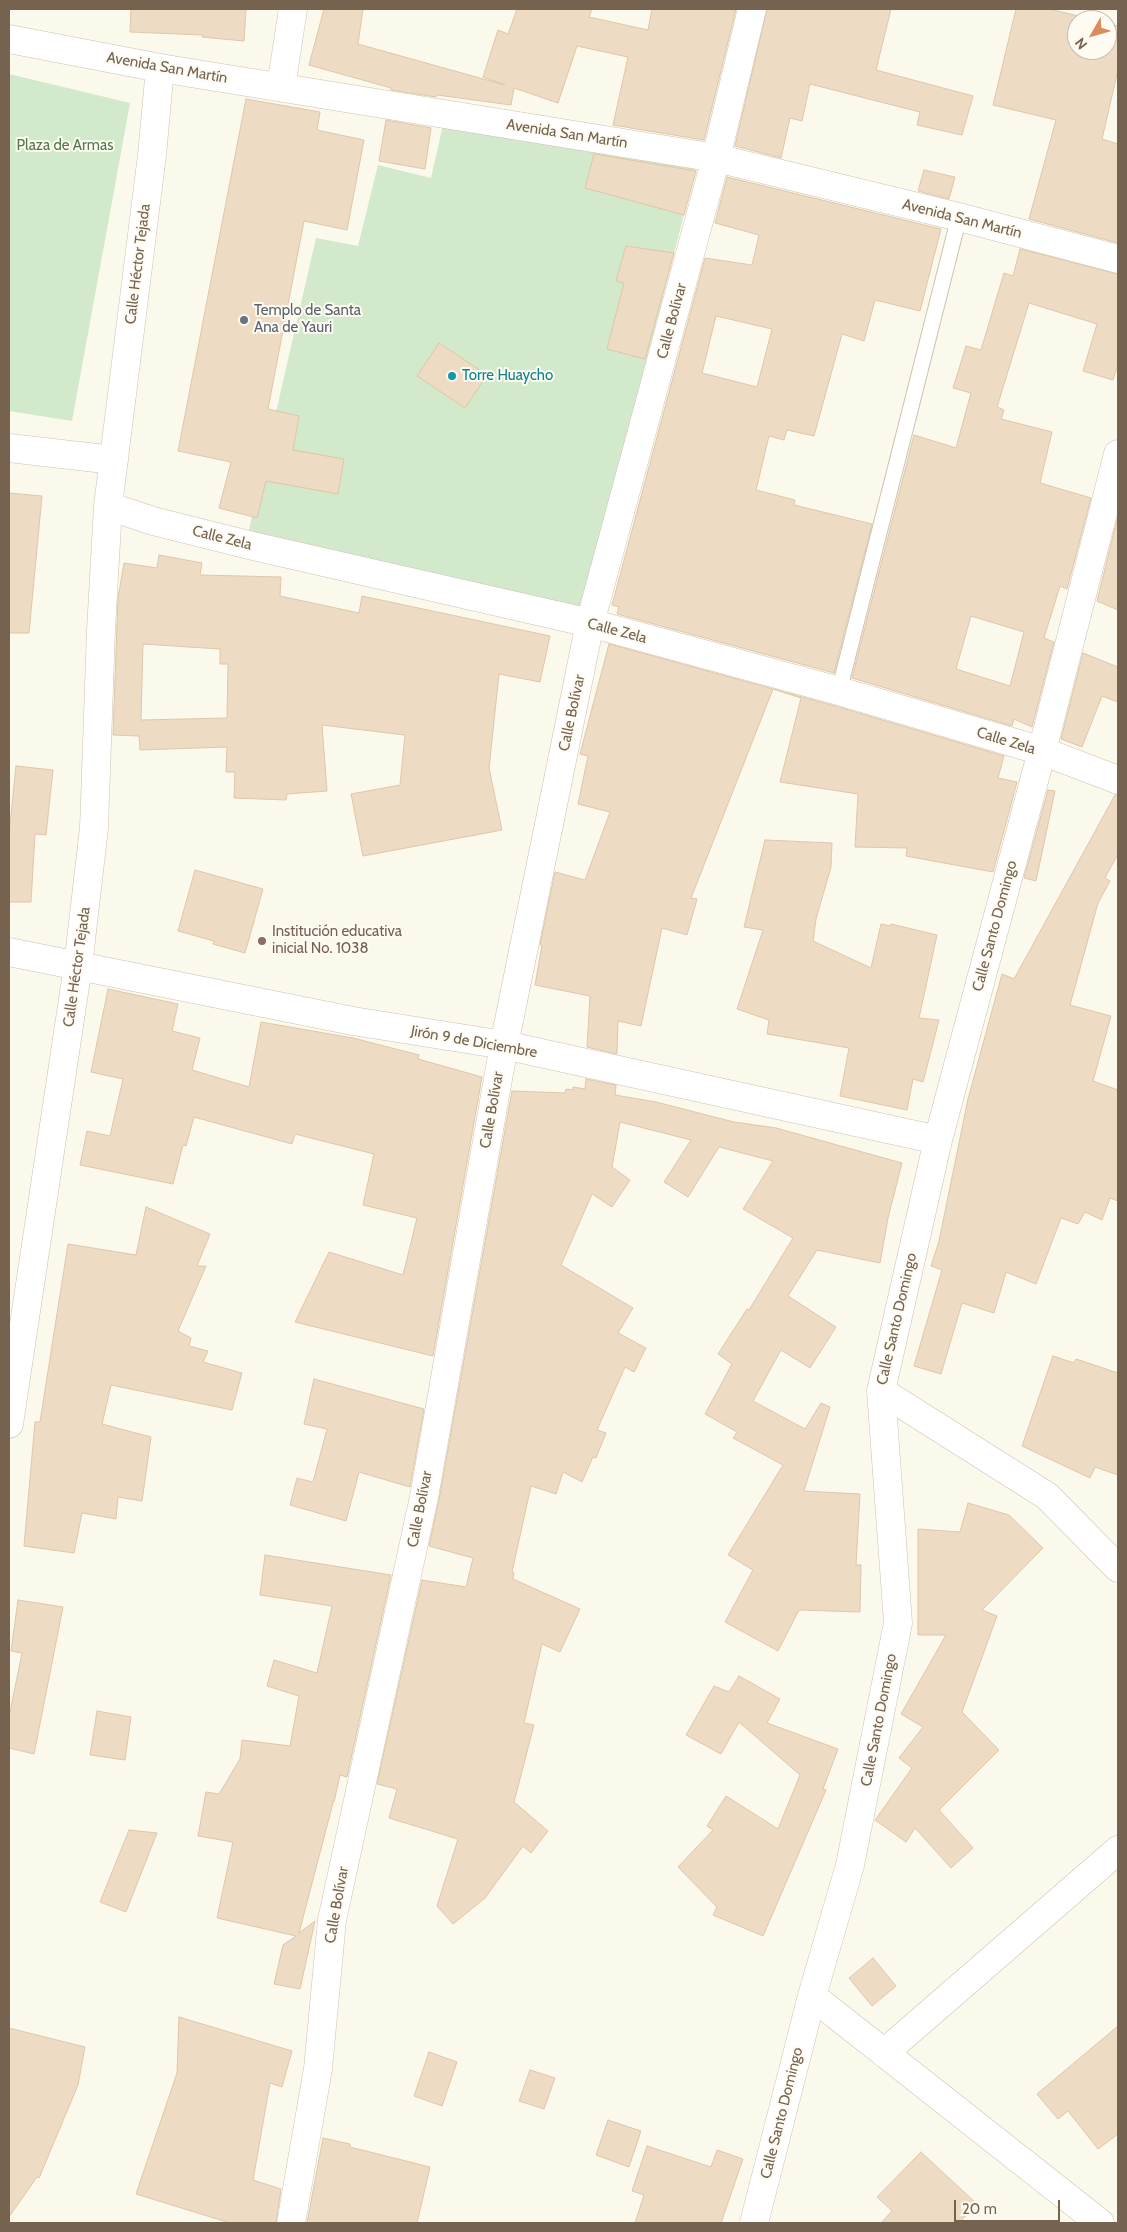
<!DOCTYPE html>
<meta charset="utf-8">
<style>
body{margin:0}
#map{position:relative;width:1127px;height:2232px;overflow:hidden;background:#fbf8ec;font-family:Cabin,sans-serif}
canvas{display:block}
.frame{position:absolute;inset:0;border:10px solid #756350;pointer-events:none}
.north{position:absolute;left:1067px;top:10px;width:50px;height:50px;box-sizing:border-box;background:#fefbf3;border:1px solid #c7beb2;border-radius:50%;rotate:232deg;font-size:14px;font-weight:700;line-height:20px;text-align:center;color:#756350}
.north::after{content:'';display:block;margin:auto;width:18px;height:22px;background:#da8c5d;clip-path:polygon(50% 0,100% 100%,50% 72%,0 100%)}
.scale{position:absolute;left:954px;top:2200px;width:106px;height:22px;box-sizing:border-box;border:2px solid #756350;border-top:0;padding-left:6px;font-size:15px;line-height:18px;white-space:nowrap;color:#756350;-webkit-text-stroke:4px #fefbf3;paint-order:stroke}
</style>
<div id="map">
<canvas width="1127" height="2232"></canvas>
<div class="frame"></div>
<div class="north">N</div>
<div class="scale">20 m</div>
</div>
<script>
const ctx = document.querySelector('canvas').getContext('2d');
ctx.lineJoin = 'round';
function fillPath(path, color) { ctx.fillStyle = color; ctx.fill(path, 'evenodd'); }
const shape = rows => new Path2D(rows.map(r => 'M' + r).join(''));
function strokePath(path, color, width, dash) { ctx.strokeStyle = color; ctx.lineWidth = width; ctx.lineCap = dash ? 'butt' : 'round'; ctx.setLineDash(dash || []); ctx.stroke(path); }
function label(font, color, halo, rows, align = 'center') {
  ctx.font = font + ' Cabin,sans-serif'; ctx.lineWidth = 4; ctx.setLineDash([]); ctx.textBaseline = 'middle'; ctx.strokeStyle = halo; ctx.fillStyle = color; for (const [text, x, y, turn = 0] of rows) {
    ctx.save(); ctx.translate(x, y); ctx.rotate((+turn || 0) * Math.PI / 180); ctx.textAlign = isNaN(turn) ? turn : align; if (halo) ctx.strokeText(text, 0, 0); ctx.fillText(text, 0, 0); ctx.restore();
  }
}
fillPath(shape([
 [9,74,130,103,72,421,9,411],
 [443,125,697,163,583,609,248,534,316,238,358,246,378,165,431,178]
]), '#d2e9cb');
const building = shape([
 [131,9,246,9,244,41,202,37,203,35,130,32,131,9],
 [324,9,363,9,358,44,505,85,483,77,498,30,508,34,517,9,592,9,589,17,648,30,652,9,736,9,704,140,613,125,628,57,577,46,558,103,514,88,511,105,437,95,436,97,391,90,391,88,309,65,324,9],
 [767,9,891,9,876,70,973,96,962,135,917,125,920,112,810,84,802,121,790,118,781,158,735,146,767,9],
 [1016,9,1049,9,1095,20,1077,20,1077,50,1107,50,1107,23,1118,26,1118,70,1102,139,1118,144,1118,243,1029,219,1056,120,993,105,1016,9],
 [246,99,320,112,317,130,364,140,347,230,304,221,268,409,299,416,293,450,344,459,338,494,266,481,257,518,219,508,231,462,178,451,246,99],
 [386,120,431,128,425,169,379,161,386,120],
 [594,154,696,171,684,215,585,188,594,154],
 [924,170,955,177,949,199,918,191,924,170],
 [727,177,941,229,920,311,875,300,864,341,842,334,814,436,787,430,784,440,769,436,756,490,795,500,794,505,872,524,834,673,617,614,619,607,612,605,705,258,752,265,759,235,715,223,727,177],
 [716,316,772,329,757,387,702,373,716,316],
 [626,246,674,253,645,359,607,349,624,283,616,281,626,246],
 [1020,249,1118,274,1118,365,1113,380,1083,371,1097,324,1029,303,997,407,1004,410,1001,419,1052,432,1040,483,1091,498,1067,589,1060,586,1044,638,1054,642,1032,727,1014,719,1012,726,852,678,914,435,956,448,971,393,953,388,966,346,981,350,1004,273,1013,276,1020,249],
 [971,616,1024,632,1010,686,956,669,971,616],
 [439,343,487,375,465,408,417,376,439,343],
 [9,493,42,496,29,633,9,633,9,493],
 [1118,516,1118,610,1097,601,1118,516],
 [159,555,202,563,200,575,281,577,280,596,359,613,362,596,550,636,540,682,499,674,489,768,502,830,363,856,351,794,400,785,405,735,322,725,327,791,287,794,286,800,234,798,235,772,226,772,227,747,140,750,139,736,113,735,118,598,124,563,157,568,159,555],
 [143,644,220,649,220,664,228,664,227,718,141,720,143,644],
 [609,644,835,706,1004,756,998,778,1017,782,993,872,906,856,907,848,855,847,858,794,780,782,801,698,773,689,691,898,697,899,687,935,662,928,641,1026,618,1021,617,1054,587,1047,590,996,535,985,542,945,540,945,555,872,585,880,610,812,578,804,588,756,580,754,609,644],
 [1083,653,1118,667,1118,702,1102,696,1082,747,1061,739,1083,653],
 [16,766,53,770,46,835,35,834,31,902,9,902,9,835,16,766],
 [1048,790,1055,791,1036,881,1024,878,1048,790],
 [1115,795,1118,795,1118,854,1105,878,1110,881,1098,903,1070,1005,1111,1016,1093,1081,1118,1090,1118,1201,1110,1198,1102,1220,1085,1212,1078,1224,1061,1218,1036,1284,1006,1272,994,1313,962,1303,941,1374,914,1366,942,1270,931,1266,939,1241,968,1099,1002,974,1014,979,1115,795],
 [765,840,832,843,831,867,816,919,813,941,871,968,881,924,890,926,891,924,937,935,919,1018,939,1020,923,1082,913,1079,907,1110,840,1096,849,1048,767,1034,769,1020,737,1009,763,930,744,927,765,840],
 [195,870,263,889,245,953,213,944,214,941,178,931,195,870],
 [108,989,178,1004,172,1031,200,1038,192,1070,249,1087,261,1022,353,1038,419,1055,418,1059,482,1077,433,1356,295,1322,329,1252,403,1275,417,1218,363,1205,374,1154,295,1134,292,1144,194,1117,186,1146,183,1145,173,1184,80,1165,87,1131,110,1136,123,1079,91,1072,108,989],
 [586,1079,616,1085,615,1095,656,1102,734,1122,776,1128,902,1163,888,1218,880,1263,817,1250,788,1296,836,1327,810,1368,781,1350,753,1401,805,1429,821,1403,830,1407,804,1491,860,1494,856,1565,861,1565,860,1612,799,1610,778,1651,725,1622,753,1570,728,1555,783,1465,733,1438,737,1432,705,1414,732,1364,718,1354,747,1309,749,1310,793,1238,743,1209,773,1161,719,1147,688,1197,664,1182,691,1140,620,1122,612,1167,630,1180,612,1207,592,1194,561,1265,633,1308,618,1333,646,1348,634,1372,625,1367,597,1430,606,1433,596,1458,593,1457,582,1482,563,1472,556,1494,531,1486,512,1572,514,1573,513,1579,580,1609,560,1652,542,1644,524,1723,534,1725,514,1802,548,1831,531,1853,523,1846,485,1898,453,1924,437,1906,458,1839,389,1818,397,1789,377,1784,422,1580,466,1587,473,1558,429,1546,439,1500,512,1091,565,1093,566,1089,573,1090,573,1087,585,1089,586,1079],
 [146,1207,210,1234,197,1266,206,1266,178,1331,191,1338,189,1346,208,1351,203,1362,242,1373,232,1410,111,1385,102,1424,151,1437,142,1501,118,1497,116,1519,82,1513,74,1553,24,1546,35,1422,40,1422,68,1244,136,1255,146,1207],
 [1053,1356,1074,1363,1076,1359,1118,1373,1118,1475,1095,1467,1090,1478,1022,1446,1053,1356],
 [314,1379,424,1409,410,1487,359,1472,346,1521,290,1505,297,1478,313,1482,327,1429,304,1424,314,1379],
 [968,1503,1009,1515,1043,1548,982,1610,997,1616,962,1712,999,1750,939,1810,973,1848,951,1868,915,1828,906,1842,875,1820,912,1768,899,1758,923,1727,901,1714,946,1635,918,1635,918,1529,960,1532,968,1503],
 [265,1555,391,1575,347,1777,340,1775,334,1802,332,1801,333,1803,299,1933,315,1921,300,1989,274,1984,283,1945,296,1936,217,1918,233,1842,198,1836,206,1792,219,1794,240,1759,242,1740,290,1746,299,1696,267,1686,274,1660,317,1673,332,1606,260,1595,265,1555],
 [18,1600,63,1607,34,1754,9,1748,9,1717,22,1653,11,1651,18,1600],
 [739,1676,780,1699,767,1723,838,1749,823,1789,826,1790,763,1936,713,1915,717,1907,678,1867,713,1830,707,1826,726,1796,778,1829,800,1775,739,1722,721,1754,686,1735,714,1686,729,1692,739,1676],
 [97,1711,131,1717,125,1760,90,1755,97,1711],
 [129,1830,157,1833,126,1912,100,1902,129,1830],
 [873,1958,896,1986,872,2006,849,1978,873,1958],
 [179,2017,292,2051,282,2087,270,2083,253,2180,281,2189,276,2223,230,2223,136,2194,177,2073,179,2017],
 [1118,2026,1118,2134,1098,2149,1068,2111,1058,2119,1037,2094,1118,2026],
 [9,2028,85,2047,78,2085,39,2178,37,2177,9,2217,9,2028],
 [429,2052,457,2062,442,2106,414,2096,429,2052],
 [530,2070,555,2078,544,2109,519,2101,530,2070],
 [608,2120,641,2131,629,2167,596,2155,608,2120],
 [323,2138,350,2144,350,2147,430,2167,417,2223,307,2223,323,2138],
 [647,2146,711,2167,717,2150,743,2159,721,2223,635,2223,644,2195,632,2191,647,2146],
 [921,2152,977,2204,959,2223,881,2223,892,2211,877,2197,921,2152]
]);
fillPath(building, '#eddbc4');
strokePath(building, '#e0c6a8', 1);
const lane = shape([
 [839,691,959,217]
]);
const street = shape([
 [9,39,160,68,716,158,959,217,1118,259],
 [281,87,293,9],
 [9,448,114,460],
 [108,506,153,521,253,546,590,623,839,691,1042,751,1118,780],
 [9,952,353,1021,504,1045,938,1140],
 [881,1391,1047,1496,1118,1568],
 [9,1424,78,966,94,828,101,630,108,506,152,155,160,68],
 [812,1996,1100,2223],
 [884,2053,1118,1850],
 [291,2223,318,2069,332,1920,424,1497,504,1045,590,623,716,158,752,9],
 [754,2223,812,1996,850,1865,898,1623,881,1391,938,1140,1042,751,1118,454]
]);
strokePath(lane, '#cdc2b2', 17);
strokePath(street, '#cdc2b2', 29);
strokePath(lane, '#fff', 15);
strokePath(street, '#fff', 28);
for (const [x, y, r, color] of [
 [244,320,5,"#6b7280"],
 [452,376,5,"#0f9aa8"],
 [262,941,5,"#8d6e63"]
]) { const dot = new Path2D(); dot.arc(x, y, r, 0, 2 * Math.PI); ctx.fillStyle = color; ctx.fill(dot); strokePath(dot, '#fefbf3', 2); }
label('15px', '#756350', '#fefbf3', [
 ["Avenida San Martín",167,68,10],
 ["Avenida San Martín",567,134,9],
 ["Avenida San Martín",962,219,14],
 ["Calle Héctor Tejada",138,264,-83],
 ["Calle Bolívar",672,321,-75],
 ["Calle Zela",222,538,14],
 ["Calle Zela",617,631,15],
 ["Calle Bolívar",572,713,-78],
 ["Calle Zela",1006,741,17],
 ["Calle Santo Domingo",995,926,-75],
 ["Calle Héctor Tejada",77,967,-82],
 ["Jirón 9 de Diciembre",474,1042,10],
 ["Calle Bolívar",492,1110,-80],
 ["Calle Santo Domingo",897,1319,-77],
 ["Calle Bolívar",420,1509,-79],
 ["Calle Santo Domingo",879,1720,-79],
 ["Calle Bolívar",337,1905,-80],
 ["Calle Santo Domingo",782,2113,-76]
]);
label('15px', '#507a49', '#fefbf3', [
 ["Plaza de Armas",65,146]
]);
label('15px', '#5b616d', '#fefbf3', [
 ["Templo de Santa",254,311],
 ["Ana de Yauri",254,328]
], 'left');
label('15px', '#0d838f', '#fefbf3', [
 ["Torre Huaycho",462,376]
], 'left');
label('15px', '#785e54', '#fefbf3', [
 ["Institución educativa",272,932],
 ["inicial No. 1038",272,949]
], 'left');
</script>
